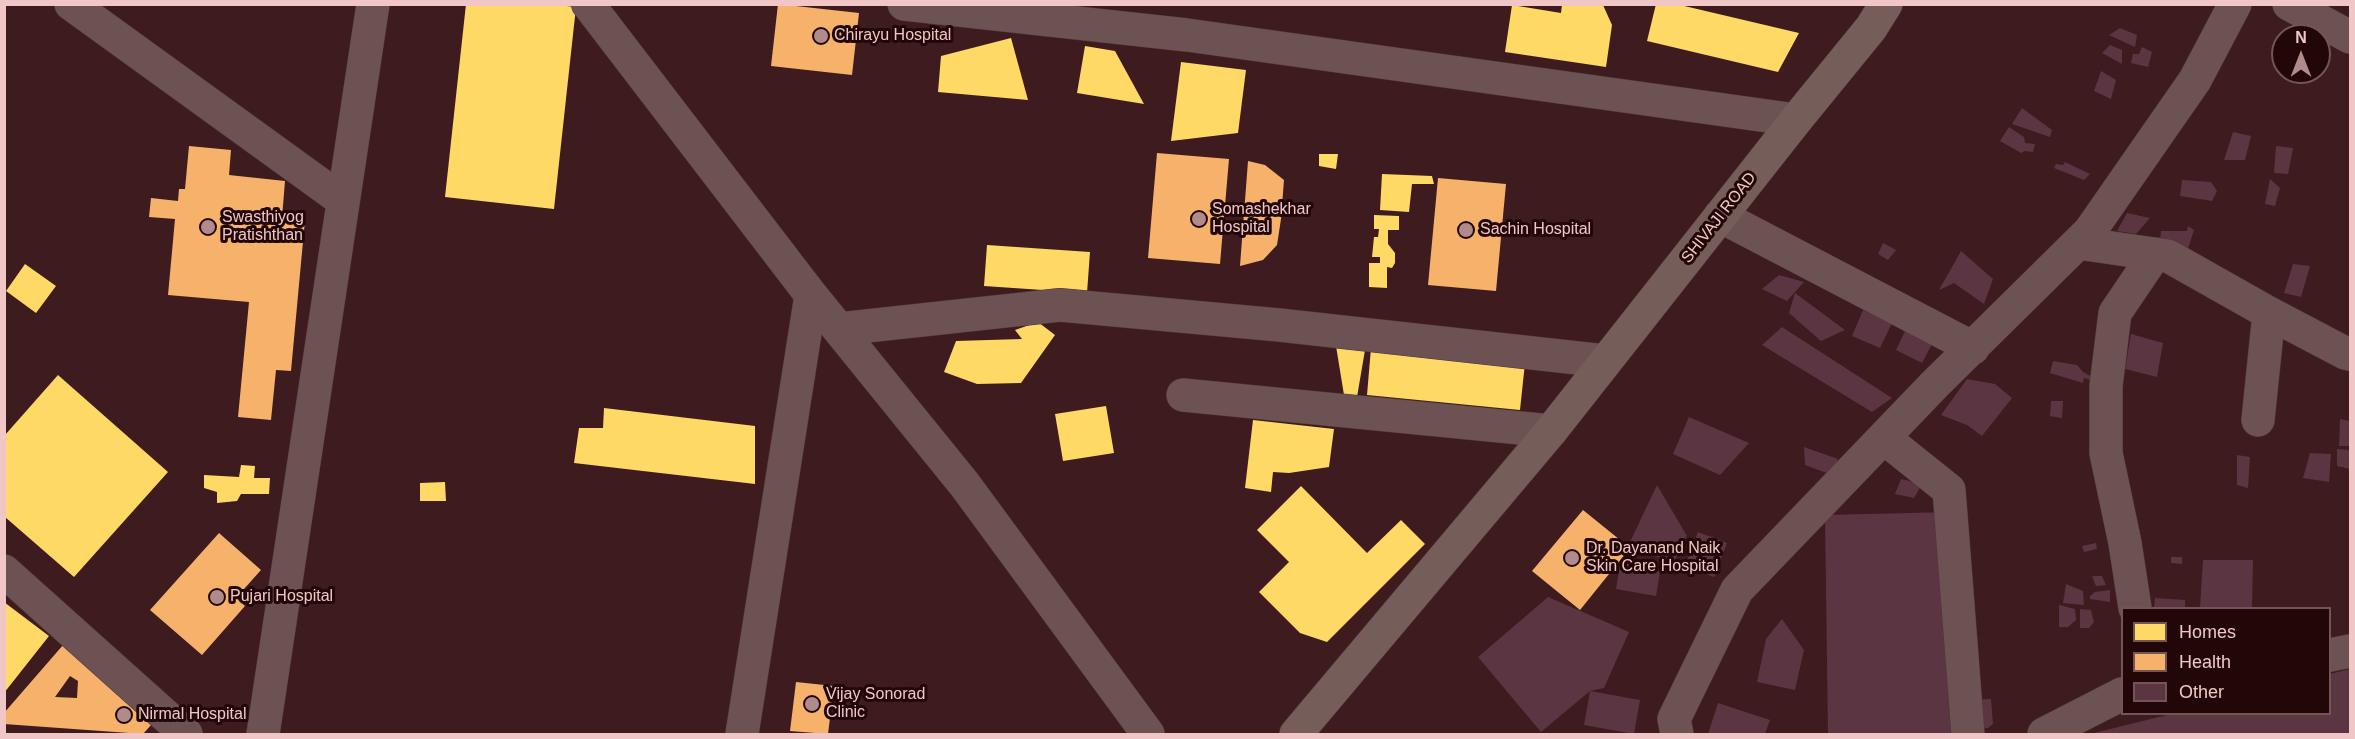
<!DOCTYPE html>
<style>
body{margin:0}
#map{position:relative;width:2355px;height:739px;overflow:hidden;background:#3d1b1f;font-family:Arial,sans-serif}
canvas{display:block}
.frame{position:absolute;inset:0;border:6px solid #f0c7c6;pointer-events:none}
.legend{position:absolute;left:2121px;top:607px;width:210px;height:108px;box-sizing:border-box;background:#220708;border:2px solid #745454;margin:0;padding:8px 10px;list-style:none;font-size:18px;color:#f0c7c6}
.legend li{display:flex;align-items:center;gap:12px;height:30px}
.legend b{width:30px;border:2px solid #745454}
.north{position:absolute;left:2271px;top:24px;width:60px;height:60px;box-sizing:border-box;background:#220708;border:2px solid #745454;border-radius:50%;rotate:0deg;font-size:16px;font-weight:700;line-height:24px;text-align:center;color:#f0c7c6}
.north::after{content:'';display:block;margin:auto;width:21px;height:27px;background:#b18b8c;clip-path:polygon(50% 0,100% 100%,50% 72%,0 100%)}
</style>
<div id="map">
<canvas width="2355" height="739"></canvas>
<div class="frame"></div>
<ul class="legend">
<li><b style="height:16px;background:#ffd966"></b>Homes</li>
<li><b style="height:16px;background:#f6b26b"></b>Health</li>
<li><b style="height:16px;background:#5c3542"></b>Other</li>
</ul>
<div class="north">N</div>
</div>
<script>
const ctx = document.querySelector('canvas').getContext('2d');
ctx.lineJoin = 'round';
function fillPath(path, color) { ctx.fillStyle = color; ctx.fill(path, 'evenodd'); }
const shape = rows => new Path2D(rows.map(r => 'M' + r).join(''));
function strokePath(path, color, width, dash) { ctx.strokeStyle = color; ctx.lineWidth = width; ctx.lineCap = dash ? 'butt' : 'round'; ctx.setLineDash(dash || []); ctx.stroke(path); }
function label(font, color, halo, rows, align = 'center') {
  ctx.font = font + ' Arial,sans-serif'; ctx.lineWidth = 6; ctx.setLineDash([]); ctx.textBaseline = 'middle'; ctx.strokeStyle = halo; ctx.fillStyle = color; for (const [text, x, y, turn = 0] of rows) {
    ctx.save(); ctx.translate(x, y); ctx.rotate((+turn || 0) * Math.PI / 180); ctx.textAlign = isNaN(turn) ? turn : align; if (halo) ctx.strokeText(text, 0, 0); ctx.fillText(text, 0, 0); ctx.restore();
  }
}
fillPath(shape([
 [466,4,548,4,576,7,554,209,445,197],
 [1656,4,1676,4,1799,33,1778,72,1647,41],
 [1512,5,1561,13,1562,5,1603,5,1612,25,1606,67,1505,52],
 [1011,38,1028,100,938,92,941,56],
 [1085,46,1115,51,1144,104,1077,93],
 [1181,62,1246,70,1238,133,1171,141],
 [1319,154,1338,154,1336,169,1319,166],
 [1382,174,1432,176,1434,184,1412,184,1409,212,1380,210],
 [1374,215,1399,216,1399,230,1388,230,1388,244,1395,253,1395,263,1392,268,1387,267,1387,288,1369,287,1369,263,1380,263,1380,257,1372,257,1374,237,1378,237,1379,229,1374,229],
 [987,245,1090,252,1087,293,984,286],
 [25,264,56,286,36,313,6,291],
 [1038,322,1055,335,1021,383,977,384,944,372,956,341,1022,339,1015,330],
 [1336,346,1365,350,1357,397,1344,395],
 [1371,348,1525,363,1520,410,1367,395],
 [58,375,168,472,74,577,5,517,5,435],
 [1106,406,1114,453,1063,461,1055,414],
 [604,408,755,426,755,484,574,463,579,428,603,428],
 [1253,420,1334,429,1329,467,1289,473,1273,472,1271,492,1245,488],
 [241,465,255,466,254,478,270,478,269,494,241,494,237,501,217,503,217,492,204,488,204,475,239,477],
 [445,482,446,501,420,501,420,483],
 [1301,486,1367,553,1401,520,1425,544,1327,642,1300,633,1259,592,1289,562,1257,530],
 [4,602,49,636,4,693]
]), '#ffd966');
fillPath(shape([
 [778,4,859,13,852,75,771,66],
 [189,146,231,150,229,175,285,181,282,218,305,220,291,371,276,370,271,420,238,417,249,302,168,295,175,219,149,217,151,198,178,201,179,189,185,189],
 [1157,153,1229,159,1220,264,1148,258],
 [1248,161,1265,165,1284,180,1281,219,1277,245,1263,260,1240,266],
 [1438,178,1506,184,1496,291,1428,285],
 [1583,510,1630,548,1580,610,1532,571],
 [219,533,261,570,236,598,245,606,202,655,150,610],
 [70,637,160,715,143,734,4,724,4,713],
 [70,676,78,681,77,698,55,697],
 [796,682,834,686,828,734,790,731]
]), '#f6b26b');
fillPath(shape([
 [2120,28,2137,35,2135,47,2109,35],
 [2110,45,2122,50,2122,64,2102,53],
 [2142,47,2152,52,2148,67,2131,63,2133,54,2139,54],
 [2101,71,2116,80,2111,99,2094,91],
 [2022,108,2052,130,2050,137,2012,124],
 [2009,127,2024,137,2025,143,2035,144,2033,152,2025,151,2021,153,2000,141],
 [2233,132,2251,136,2245,160,2224,160],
 [2276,146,2293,148,2288,174,2274,173],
 [2065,162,2090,174,2084,180,2054,168,2056,164,2063,165],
 [2270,179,2280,188,2275,206,2265,204],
 [2182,180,2211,182,2217,191,2212,201,2180,196],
 [2127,213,2150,218,2136,234,2117,231],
 [2188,226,2194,230,2186,255,2159,250,2161,231,2187,231],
 [1883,243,1896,250,1888,260,1878,254],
 [1961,251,1993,279,1984,304,1954,283,1939,290],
 [2293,264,2310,266,2301,297,2284,293],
 [1779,275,1804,282,1787,301,1762,289],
 [1795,293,1845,330,1821,341,1789,313],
 [1863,310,1892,323,1880,348,1852,336],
 [1782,327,1892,398,1872,412,1762,345],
 [1905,331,1932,344,1922,363,1896,350],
 [2131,334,2163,343,2157,377,2125,369],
 [2053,361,2077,365,2083,372,2096,379,2091,380,2084,378,2083,383,2050,373],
 [1967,379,1995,384,2012,398,1982,436,1967,425,1941,415],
 [2051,401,2063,401,2062,418,2050,416],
 [1689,417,1749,443,1720,475,1673,454],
 [2340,419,2350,421,2349,446,2339,446],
 [1804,447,1838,459,1832,475,1805,465],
 [2337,449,2350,450,2350,469,2337,466],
 [2310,453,2331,454,2329,482,2303,478],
 [2237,455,2250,457,2248,488,2237,485],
 [1901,479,1922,484,1914,498,1895,494],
 [1657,485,1687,536,1673,564,1629,544],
 [1950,512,1955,734,1828,734,1825,515],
 [1698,532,1727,543,1714,577,1685,566],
 [2096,543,2097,549,2084,552,2082,546],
 [2171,557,2182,557,2182,564,2171,563],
 [1621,559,1646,564,1660,572,1656,596,1616,589],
 [2203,560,2253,560,2252,608,2200,608],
 [2092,576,2102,576,2106,585,2096,586],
 [2066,584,2083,591,2084,605,2063,603],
 [2110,590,2110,602,2090,599,2090,596,2095,592],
 [1548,597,1629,632,1604,688,1590,691,1640,700,1634,734,1584,725,1590,691,1541,732,1478,657],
 [2155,598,2185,600,2185,608,2154,608],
 [2059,605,2075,609,2076,620,2068,627,2059,627],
 [2080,609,2091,610,2094,622,2089,628,2080,628],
 [1782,619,1804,650,1795,690,1757,682,1766,639],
 [2350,669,2350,734,2090,734,2171,714,2330,714,2330,674],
 [1991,699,1993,724,1988,728,1969,729,1969,700],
 [1718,703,1770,720,1765,734,1708,734]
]), '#5c3542');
const street = shape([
 [71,4,342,200],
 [904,4,1187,35,1796,120],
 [2289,4,2350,37],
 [1720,216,1973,348],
 [2078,243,2168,256,2269,313,2345,353,2350,354],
 [839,329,1060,305,1279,325,1605,361],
 [1183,395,1551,431],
 [2258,420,2269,313],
 [1884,438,1949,490,1968,734],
 [4,571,186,734],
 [2135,608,2125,543,2106,453,2106,386,2115,313,2155,254],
 [2330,655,2350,651],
 [742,734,811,295],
 [1677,734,1674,719,1737,590,1935,384,2090,231,2195,80,2235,4],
 [2044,734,2122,694]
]);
const secondary = shape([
 [588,4,811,295,965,485,1148,734],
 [263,734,373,4]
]);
const primary = shape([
 [1296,734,1551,431,1796,120,1871,28,1886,4]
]);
strokePath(street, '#523839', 34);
strokePath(secondary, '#523839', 34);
strokePath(primary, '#523839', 34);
strokePath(street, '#6d5254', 33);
strokePath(secondary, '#6d5254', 33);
strokePath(primary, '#755d59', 33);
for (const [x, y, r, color] of [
 [821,36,8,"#b18b8c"],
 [1199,219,8,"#b18b8c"],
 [208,227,8,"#b18b8c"],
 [1466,230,8,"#b18b8c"],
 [1572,558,8,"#b18b8c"],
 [217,597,8,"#b18b8c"],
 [812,704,8,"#b18b8c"],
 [124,715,8,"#b18b8c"]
]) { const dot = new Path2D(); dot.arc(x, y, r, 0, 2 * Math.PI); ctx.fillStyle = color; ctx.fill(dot); strokePath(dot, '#220708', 2); }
label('16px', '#f0c7c6', '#220708', [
 ["Chirayu Hospital",834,36],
 ["Somashekhar",1212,210],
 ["Hospital",1212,228],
 ["Swasthiyog",222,218],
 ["Pratishthan",222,236],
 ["Sachin Hospital",1480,230],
 ["Dr. Dayanand Naik",1586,549],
 ["Skin Care Hospital",1586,567],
 ["Pujari Hospital",230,597],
 ["Vijay Sonorad",826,695],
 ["Clinic",826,713],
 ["Nirmal Hospital",138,715]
], 'left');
label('16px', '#f0c7c6', '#220708', [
 ["SHIVAJI ROAD",1719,218,-52]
]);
</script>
